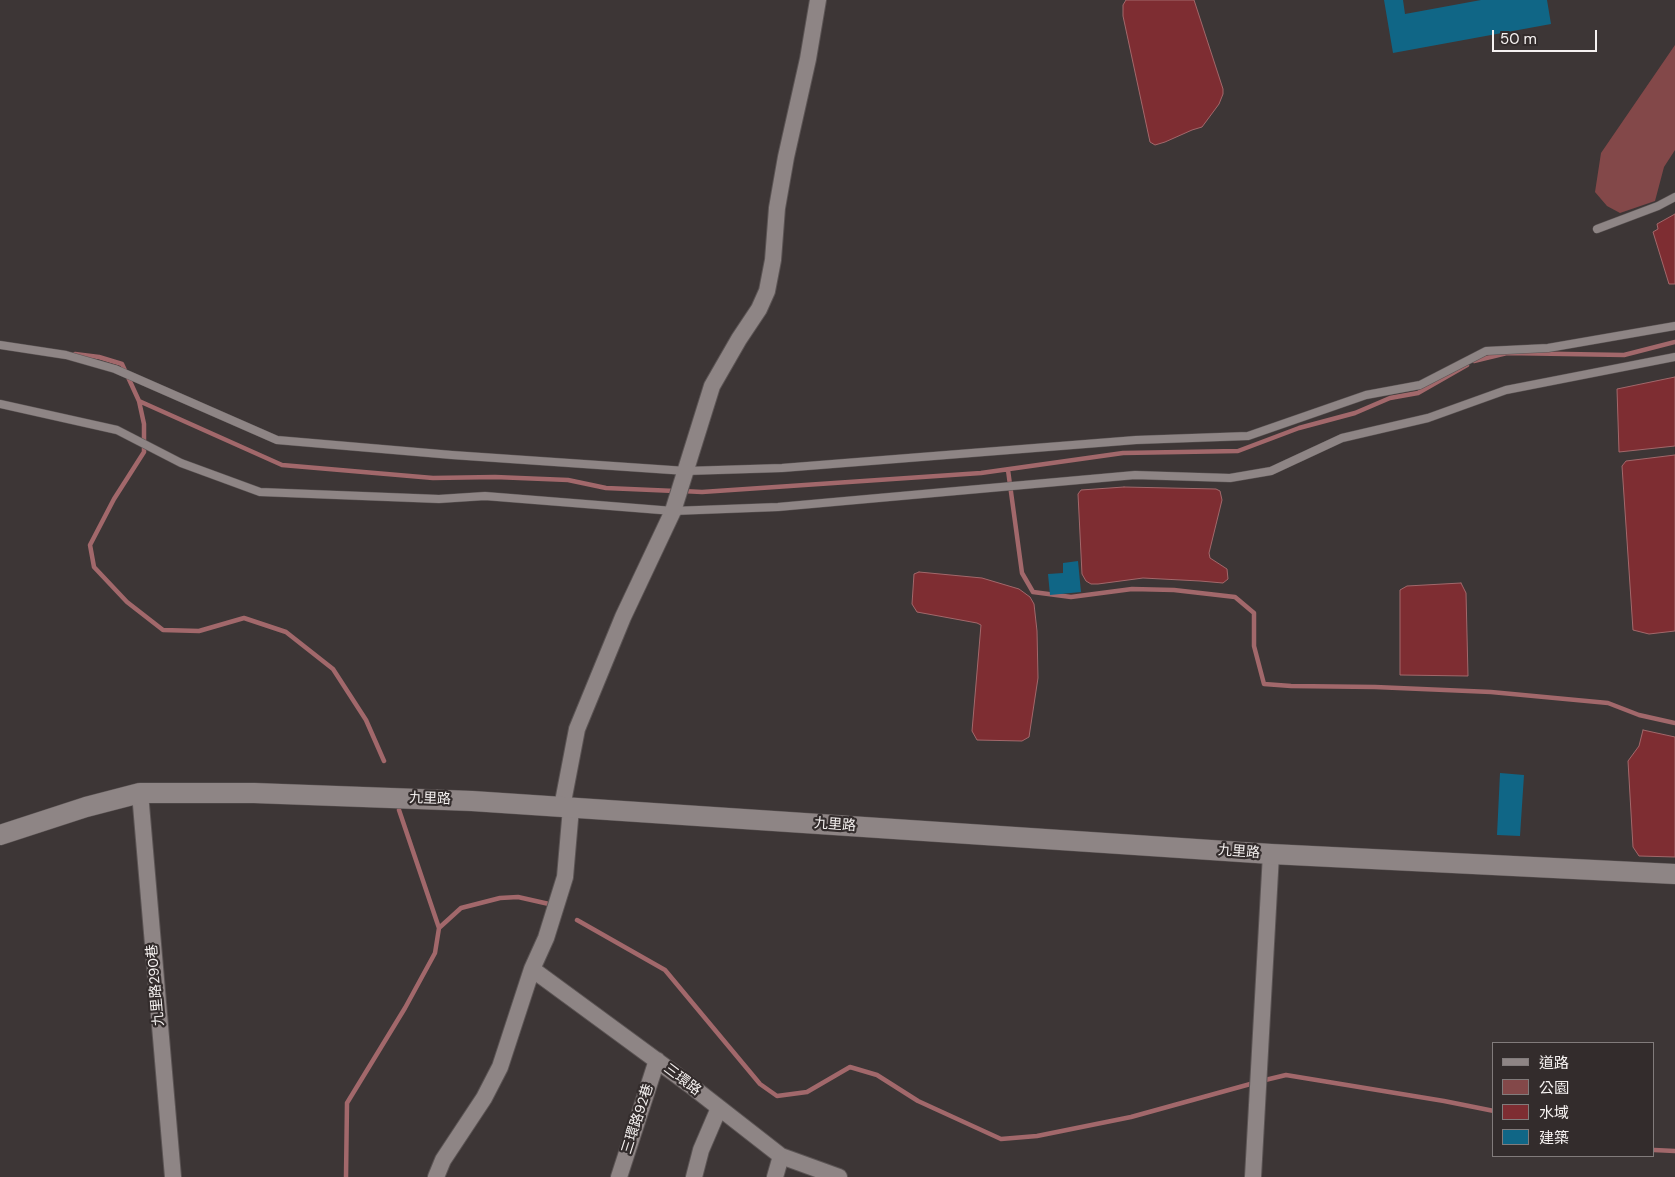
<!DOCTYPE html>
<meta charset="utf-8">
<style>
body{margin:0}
#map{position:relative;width:1675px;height:1177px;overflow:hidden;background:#3d3636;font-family:"DM Sans","Noto Sans TC",sans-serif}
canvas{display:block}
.legend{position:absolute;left:1492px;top:1042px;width:162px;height:115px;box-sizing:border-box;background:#332c2c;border:1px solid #817b7b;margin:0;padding:6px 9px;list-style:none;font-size:15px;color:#f6f2f1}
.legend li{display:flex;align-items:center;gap:10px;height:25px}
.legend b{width:25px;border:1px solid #817b7b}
.scale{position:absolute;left:1492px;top:30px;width:105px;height:22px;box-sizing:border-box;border:2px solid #f6f2f1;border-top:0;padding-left:6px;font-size:15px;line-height:18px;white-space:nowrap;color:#f6f2f1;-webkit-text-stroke:4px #332c2c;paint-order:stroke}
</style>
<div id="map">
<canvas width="1675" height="1177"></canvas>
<ul class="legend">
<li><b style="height:6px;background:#8e8585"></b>道路</li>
<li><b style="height:14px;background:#834849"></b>公園</li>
<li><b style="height:14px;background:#7e2d32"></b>水域</li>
<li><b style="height:14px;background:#106686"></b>建築</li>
</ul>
<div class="scale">50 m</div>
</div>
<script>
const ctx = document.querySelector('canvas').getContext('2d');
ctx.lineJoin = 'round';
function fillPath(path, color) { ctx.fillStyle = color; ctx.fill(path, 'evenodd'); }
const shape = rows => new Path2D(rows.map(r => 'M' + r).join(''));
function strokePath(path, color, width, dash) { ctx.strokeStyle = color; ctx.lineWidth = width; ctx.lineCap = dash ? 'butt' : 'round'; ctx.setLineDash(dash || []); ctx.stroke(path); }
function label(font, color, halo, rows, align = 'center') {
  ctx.font = font + ' "DM Sans","Noto Sans TC",sans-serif'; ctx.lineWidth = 4.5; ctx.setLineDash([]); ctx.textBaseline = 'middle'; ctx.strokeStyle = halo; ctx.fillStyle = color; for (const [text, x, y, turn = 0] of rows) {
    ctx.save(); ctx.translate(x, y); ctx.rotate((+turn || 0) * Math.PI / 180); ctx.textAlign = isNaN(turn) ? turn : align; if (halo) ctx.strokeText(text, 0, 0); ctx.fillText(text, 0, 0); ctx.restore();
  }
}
fillPath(shape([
 [1675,45,1675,150,1664,167,1655,201,1620,213,1607,206,1595,192,1601,153]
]), '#834849');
const water = shape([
 [1126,0,1194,0,1223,89,1223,94,1219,104,1202,127,1192,130,1165,142,1155,145,1150,142,1123,16,1123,5,1126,0],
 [1675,214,1675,284,1669,284,1653,232,1658,229,1657,224,1675,214],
 [1675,377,1675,446,1619,452,1617,389,1675,377],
 [1675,455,1675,631,1649,634,1633,630,1622,466,1626,461,1675,455],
 [1124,487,1216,489,1220,491,1222,500,1209,553,1210,558,1227,569,1228,579,1223,583,1200,581,1143,578,1098,584,1091,584,1086,581,1082,574,1078,494,1081,490,1124,487],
 [919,572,982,578,1019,589,1030,597,1034,604,1037,631,1038,678,1029,737,1022,741,977,740,972,731,981,625,977,623,917,612,912,604,914,574,919,572],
 [1461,583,1466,593,1468,676,1400,675,1400,590,1407,586,1461,583],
 [1643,730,1675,737,1675,857,1639,856,1633,847,1628,761,1639,746,1643,730]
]);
fillPath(water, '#7e2d32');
strokePath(water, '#a2686b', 1);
strokePath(shape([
 [75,354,99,357,122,364,139,401,144,424,144,452,114,499,90,545,94,567,127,602,163,630,199,631,244,618,286,632,333,669,366,720,384,761],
 [1474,361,1507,353,1624,355,1675,342],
 [139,401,282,465,433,478,495,477,568,480,606,488,675,491],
 [1008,470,1022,573,1033,592,1071,597,1132,589,1174,590,1235,597,1254,613,1254,646,1264,684,1291,686,1375,687,1491,692,1608,703,1639,715,1675,723],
 [682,491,702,492,981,473,1123,453,1238,451,1299,428,1355,413,1390,398,1418,393,1467,365],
 [577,920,665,970,760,1084,777,1096,807,1092,850,1067,877,1075,918,1101,1001,1139,1037,1136,1131,1117,1254,1083],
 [439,928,461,908,500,898,518,897,549,904],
 [1261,1081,1286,1075,1444,1101,1494,1111],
 [1654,1150,1675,1151],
 [346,1177,347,1103,405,1008,435,953,439,928,399,810]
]), '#a2686b', 4.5);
fillPath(shape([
 [1384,0,1403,0,1405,14,1481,0,1547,0,1551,24,1393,53],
 [1078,561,1081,592,1050,595,1048,574,1063,573,1063,563],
 [1500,773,1524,775,1520,836,1497,835]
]), '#106686');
const service = shape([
 [1597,229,1658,206,1675,197],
 [0,345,66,355,115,369,277,440,452,455,686,471,782,468,1136,440,1248,436,1366,395,1420,385,1486,351,1548,348,1675,326],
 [0,404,117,430,181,463,260,492,439,499,485,496,673,511,778,507,1135,475,1230,478,1271,471,1342,438,1428,418,1506,390,1675,357]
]);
const minor = shape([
 [140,793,173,1177],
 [562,807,577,729,623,617,673,511,712,386,739,339,759,309,767,291,773,260,777,208,786,157,808,59,818,0],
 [532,969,690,1085,781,1156,839,1177],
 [436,1177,443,1160,484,1098,500,1067,532,969,546,938,565,877,571,808],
 [619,1177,657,1060],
 [694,1177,701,1150,719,1108],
 [775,1177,781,1156],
 [1253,1177,1271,854]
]);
const tertiary = shape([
 [0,835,86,807,140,793,254,793,472,801,1271,854,1675,874]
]);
strokePath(service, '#5b5454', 9);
strokePath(minor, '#5b5454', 18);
strokePath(tertiary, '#5b5454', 21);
strokePath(service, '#8e8585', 8);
strokePath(minor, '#8e8585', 16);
strokePath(tertiary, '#8e8585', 20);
label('14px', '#f6f2f1', '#332c2c', [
 ["九里路",430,799,2],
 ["九里路",835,825,4],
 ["九里路",1239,852,4],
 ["九里路290巷",156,985,-95],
 ["三環路",682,1080,37],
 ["三環路92巷",638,1119,-72]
]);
</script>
